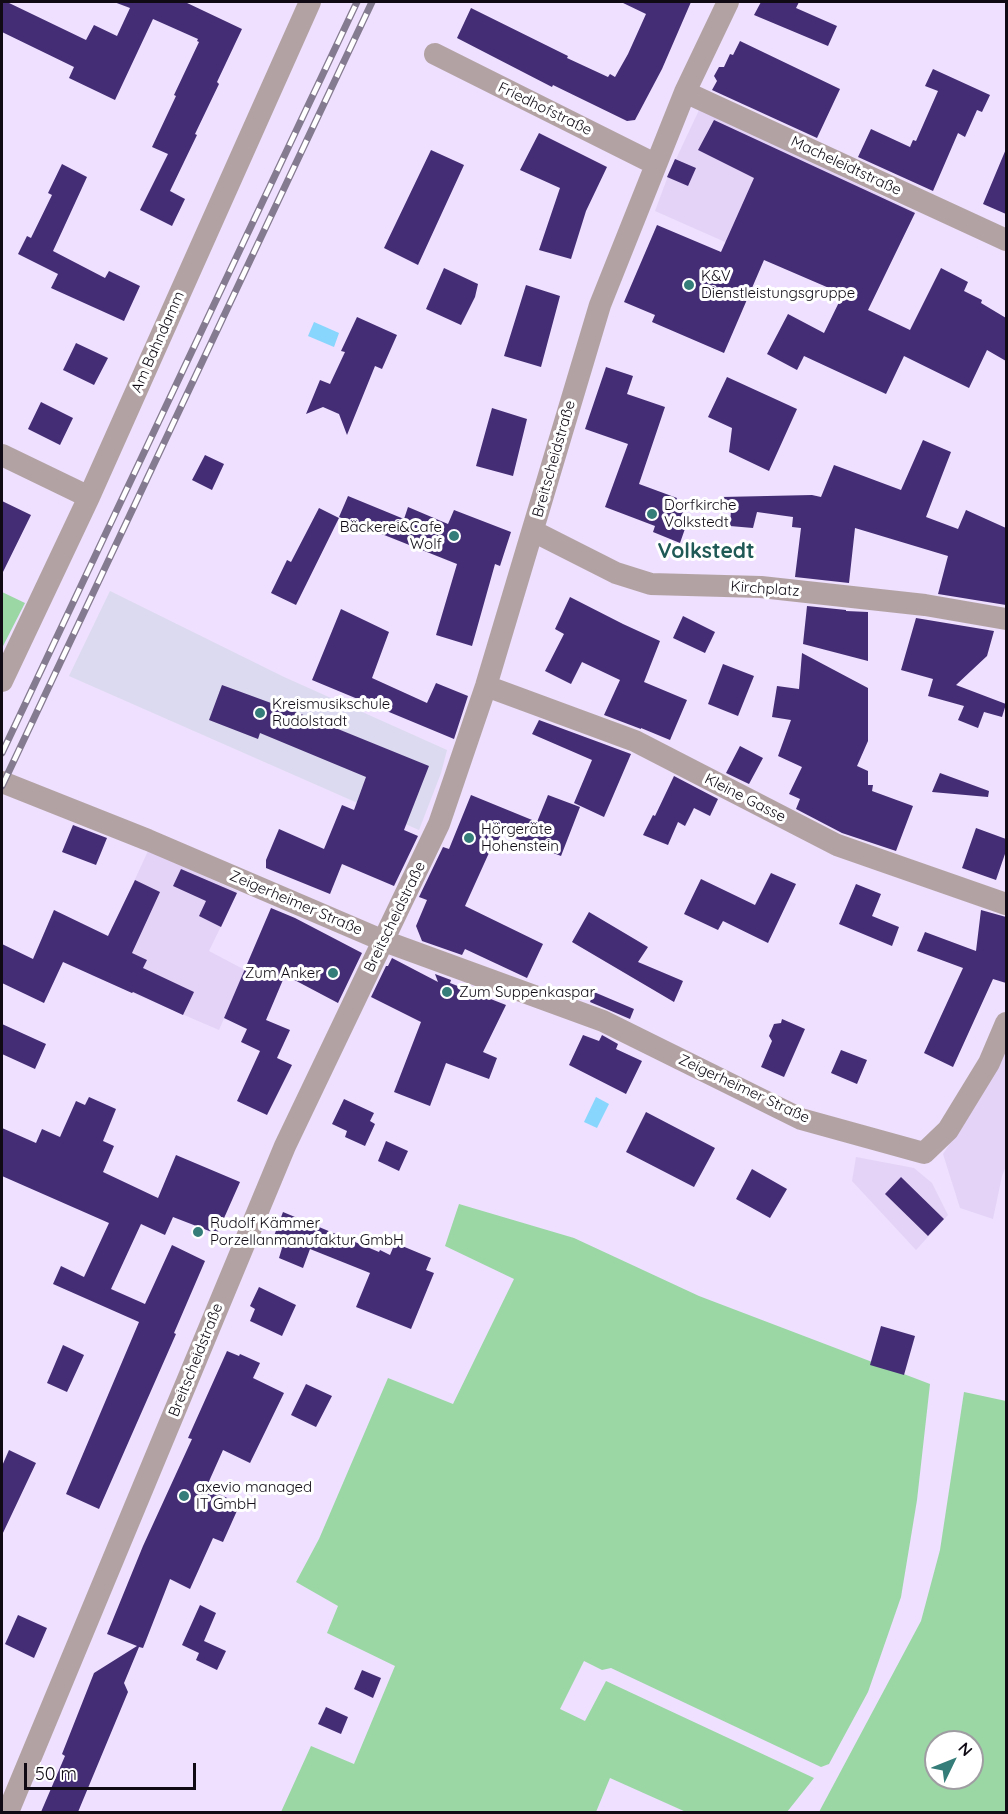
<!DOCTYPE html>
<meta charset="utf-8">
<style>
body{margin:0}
#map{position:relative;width:1008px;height:1814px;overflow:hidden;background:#eee0fe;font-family:Quicksand,sans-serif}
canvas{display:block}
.frame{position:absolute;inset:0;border:3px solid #0f0a14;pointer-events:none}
.north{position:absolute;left:924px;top:1730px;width:60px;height:60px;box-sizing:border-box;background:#fff;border:2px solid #9f9da1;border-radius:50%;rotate:47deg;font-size:16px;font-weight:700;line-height:24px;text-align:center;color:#0f0a14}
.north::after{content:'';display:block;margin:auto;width:21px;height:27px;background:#357d79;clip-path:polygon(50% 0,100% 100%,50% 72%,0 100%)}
.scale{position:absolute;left:24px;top:1763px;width:172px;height:27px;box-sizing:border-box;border:3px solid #0f0a14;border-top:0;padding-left:8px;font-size:18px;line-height:21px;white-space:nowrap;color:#0f0a14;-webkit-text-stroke:4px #fff;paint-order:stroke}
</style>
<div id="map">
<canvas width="1008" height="1814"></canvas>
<div class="frame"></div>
<div class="north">N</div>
<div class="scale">50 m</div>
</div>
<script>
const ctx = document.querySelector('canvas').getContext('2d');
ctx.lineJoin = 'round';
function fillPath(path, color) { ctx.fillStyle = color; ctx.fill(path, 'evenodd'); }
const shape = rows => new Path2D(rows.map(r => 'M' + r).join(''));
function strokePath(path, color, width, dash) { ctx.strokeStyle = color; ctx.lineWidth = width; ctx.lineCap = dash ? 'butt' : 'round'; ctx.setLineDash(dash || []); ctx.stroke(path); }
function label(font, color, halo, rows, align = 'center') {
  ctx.font = font + ' Quicksand,sans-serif'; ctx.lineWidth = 6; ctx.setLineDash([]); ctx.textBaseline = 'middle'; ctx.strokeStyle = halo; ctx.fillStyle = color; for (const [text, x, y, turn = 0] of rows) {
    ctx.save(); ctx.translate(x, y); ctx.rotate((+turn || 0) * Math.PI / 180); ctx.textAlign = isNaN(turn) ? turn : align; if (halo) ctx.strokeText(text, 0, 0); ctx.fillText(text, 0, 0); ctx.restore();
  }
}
fillPath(shape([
 [700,108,915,212,870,306,655,211,668,176],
 [148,851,238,891,209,951,245,970,219,1030,91,975],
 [1006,1040,1006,1166,1002,1176,993,1219,960,1208,943,1154,965,1121],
 [856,1157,914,1168,932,1183,948,1215,916,1250,852,1181]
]), '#e4d3f7');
fillPath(shape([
 [110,591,284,677,447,750,441,773,419,830,69,676]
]), '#dcdaf0');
fillPath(shape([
 [2,592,25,603,2,648],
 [459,1204,574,1238,699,1296,930,1384,917,1500,901,1597,868,1692,829,1764,821,1767,611,1668,602,1670,584,1661,560,1709,585,1721,606,1681,814,1778,787,1812,686,1812,610,1778,596,1812,281,1812,311,1746,354,1764,395,1666,327,1633,338,1606,296,1582,319,1539,388,1378,453,1404,514,1279,445,1246],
 [964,1392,1006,1401,1006,1812,819,1812,921,1621,940,1550],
 [936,1742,972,1742,972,1778,936,1778]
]), '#9ad7a5');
fillPath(shape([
 [314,322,339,333,334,347,308,336],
 [596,1097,609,1104,597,1128,584,1122]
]), '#88d5fd');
fillPath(shape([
 [2,2,7,2,86,40,94,25,117,36,130,8,114,2,185,2,242,29,217,82,219,84,195,134,197,135,170,191,185,199,172,226,140,210,168,154,152,147,176,96,174,95,199,42,197,41,198,39,153,19,115,100,69,78,74,67,2,32],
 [621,2,691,2,662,69,635,120,627,121,553,85,552,87,457,38,471,8,568,56,567,58,608,77,610,74,615,77,628,54,646,14],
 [761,2,799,2,796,8,837,26,828,46,754,15],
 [740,41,840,89,817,138,712,90,717,81,714,76,719,67,724,67,730,54,733,55],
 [933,69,990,95,982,112,977,110,965,137,958,133,933,191,858,157,871,129,910,147,913,140,916,141,938,91,925,86],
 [714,120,915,213,868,310,910,330,941,268,968,282,964,291,982,300,981,303,1006,318,1006,361,987,350,969,388,904,356,886,394,804,356,797,370,767,354,788,314,824,333,843,294,764,260,724,353,652,322,655,315,624,302,657,225,721,252,754,178,698,150],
 [539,133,607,167,586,211,571,259,539,250,560,188,520,170],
 [1006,149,1006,214,983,204],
 [431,150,464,165,418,265,384,248],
 [675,159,696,168,688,186,667,177],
 [62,164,87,177,53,251,105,278,109,271,140,286,124,321,51,288,58,274,18,254,27,236,31,238,52,195,48,193],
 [444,268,478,284,475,297,461,325,426,309],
 [526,285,560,296,541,367,504,356],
 [357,317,397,335,382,369,375,366,347,435,339,414,323,407,306,414,320,380,330,384,345,352,341,351],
 [76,343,108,358,94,385,63,370],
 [606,367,633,376,627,394,665,407,639,484,677,498,675,503,685,506,680,520,687,523,680,543,653,532,655,526,605,507,628,444,585,429],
 [727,377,797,409,769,471,729,452,732,428,708,417],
 [41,402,73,418,60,445,28,429],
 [492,408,527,419,513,476,476,466],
 [923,440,951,452,926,517,958,529,966,510,1006,528,1006,605,938,594,948,556,855,528,849,583,795,577,801,528,792,527,793,517,757,512,753,528,730,526,731,509,722,507,722,497,812,495,821,497,834,465,901,490],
 [205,455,224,464,212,490,192,480],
 [348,496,404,519,408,507,448,524,454,510,511,532,500,566,495,564,472,646,436,635,457,564,339,517],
 [2,501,31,515,2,574],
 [319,508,339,518,296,605,271,593,287,560,291,562],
 [570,597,623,624,660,641,644,682,687,700,670,740,641,728,641,729,604,715,620,680,582,662,571,684,545,671,564,634,555,629],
 [807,606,846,610,846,611,868,612,868,661,803,644],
 [341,609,389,632,372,678,427,703,436,683,468,696,454,739,312,680],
 [683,616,715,632,705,653,673,638],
 [916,618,994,631,987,656,956,685,1006,704,1002,717,984,712,978,728,958,720,964,706,928,696,933,679,901,670],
 [802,653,868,688,868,741,857,766,868,771,868,785,873,785,872,791,913,806,896,851,842,833,796,809,800,799,789,794,802,767,778,756,791,720,772,717,777,686,799,689],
 [723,664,754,676,738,716,708,704],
 [222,685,301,714,429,766,404,830,418,836,394,886,342,864,330,894,266,868,266,860,279,829,324,849,342,805,354,810,366,777,260,733,258,739,209,720],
 [539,720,631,754,604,817,574,803,592,760,532,734],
 [740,746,763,758,749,784,726,773],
 [940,773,989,791,988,797,932,792],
 [674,776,718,799,710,816,694,808,685,826,678,822,668,845,643,835,653,815,655,816],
 [471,795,537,822,548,795,580,807,561,856,502,833,496,844,493,844,465,906,543,944,527,978,465,949,462,955,422,941,416,926,427,900,419,897,443,847,449,849],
 [73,825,107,838,96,865,62,852],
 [976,828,1006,839,1006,851,996,880,962,868],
 [181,869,237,893,221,927,199,916,206,901,173,886],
 [771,873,796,884,768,943,723,921,718,930,684,914,701,879,755,905],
 [135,880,160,892,132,953,147,960,143,968,194,992,183,1015,133,992,132,993,63,962,44,1003,2,983,2,944,33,959,54,910,108,936],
 [856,884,881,894,872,916,899,927,892,946,839,924],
 [271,908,295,918,362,953,338,1003,285,975,266,1020,290,1030,277,1058,292,1065,267,1115,237,1101,260,1051,241,1042,247,1029,224,1018],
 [981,910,1006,917,1006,983,993,979,953,1067,924,1053,963,968,917,951,925,932,976,951],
 [589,912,648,947,638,962,683,981,674,1002,572,942],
 [392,958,438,982,435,974,451,980,450,983,506,1005,483,1052,497,1058,489,1079,446,1063,430,1106,394,1092,421,1022,371,997,386,966,388,966],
 [594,992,634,1009,630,1019,590,1002],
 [782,1019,805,1029,784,1077,761,1067,772,1041,769,1036,774,1024,781,1023],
 [2,1024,46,1044,35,1069,2,1054],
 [583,1035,599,1041,602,1035,618,1044,616,1049,642,1061,626,1094,569,1065],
 [841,1050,867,1060,857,1084,831,1073],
 [89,1097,116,1109,103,1141,114,1146,103,1172,158,1198,176,1155,240,1182,217,1234,173,1217,165,1235,141,1224,111,1289,145,1304,172,1245,205,1261,174,1333,176,1334,99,1509,66,1494,139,1322,53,1284,61,1266,84,1277,109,1223,2,1176,2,1128,36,1143,42,1129,60,1137,76,1101,85,1105],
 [344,1099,374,1113,370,1121,375,1124,365,1146,345,1137,347,1131,332,1124],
 [646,1112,715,1148,694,1187,626,1152],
 [386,1141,408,1151,399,1171,378,1161],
 [752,1169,787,1189,770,1218,736,1199],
 [901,1177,944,1219,928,1236,885,1194],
 [283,1212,379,1252,380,1250,390,1255,395,1243,431,1258,426,1270,434,1273,411,1329,356,1307,370,1273,310,1249,303,1268,279,1258,282,1248,271,1244],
 [259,1287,296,1305,282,1336,250,1321,255,1309,250,1306],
 [881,1326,915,1336,904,1375,870,1365],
 [63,1345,84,1355,67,1392,47,1383],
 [227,1351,239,1356,240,1354,260,1363,253,1378,284,1393,250,1463,223,1450,206,1488,240,1504,223,1542,213,1538,190,1589,170,1579,143,1648,139,1647,124,1683,128,1692,78,1812,41,1812,65,1756,62,1754,94,1673,137,1646,107,1634,143,1546,192,1439,188,1438],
 [306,1384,332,1396,316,1427,291,1415],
 [9,1450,36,1463,2,1535,2,1466],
 [200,1605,216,1613,204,1641,226,1651,217,1670,196,1660,199,1653,182,1645],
 [18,1615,47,1628,34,1658,5,1644],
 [362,1670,381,1678,373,1698,354,1689],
 [326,1707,348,1717,341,1734,318,1724]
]), '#442d75');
strokePath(shape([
 [435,54,655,164],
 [685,92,1006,240],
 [2,455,89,497],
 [533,531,616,573,651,584,761,587,925,605,1006,619],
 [2,681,89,497,310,2],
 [486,686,635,741,837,845,1006,904],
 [2,782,148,840,384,941,603,1021,801,1119,924,1153,948,1130,989,1063,1006,1023],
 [8,1812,285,1146,439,824,486,686,600,305,685,92,728,2]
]), '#b3a2a4', 22);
const rail = shape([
 [2,753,357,2],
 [2,786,372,2]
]);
strokePath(rail, '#857b90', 7);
strokePath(rail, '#fff', 4.5, [14]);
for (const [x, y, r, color] of [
 [689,285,6,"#357d79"],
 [652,514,6,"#357d79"],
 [454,536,6,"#357d79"],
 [260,713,6,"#357d79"],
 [469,838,6,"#357d79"],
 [333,973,6,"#357d79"],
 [447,992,6,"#357d79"],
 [198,1232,6,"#357d79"],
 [184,1496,6,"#357d79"]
]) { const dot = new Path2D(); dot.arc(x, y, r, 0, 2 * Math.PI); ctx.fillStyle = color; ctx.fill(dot); strokePath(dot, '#fff', 2); }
label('15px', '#0f0a14', '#fff', [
 ["Friedhofstraße",545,109,26],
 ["Macheleidtstraße",846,166,25],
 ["Am Bahndamm",158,342,-66],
 ["Breitscheidstraße",554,459,-74],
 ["Kirchplatz",765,589,4],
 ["Kleine Gasse",745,798,27],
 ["Zeigerheimer Straße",296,903,23],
 ["Breitscheidstraße",395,917,-64],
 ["Zeigerheimer Straße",744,1089,25],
 ["Breitscheidstraße",196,1360,-68]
]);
label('15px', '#0f0a14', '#fff', [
 ["K&V",701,276],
 ["Dienstleistungsgruppe",701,293],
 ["Dorfkirche",664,505],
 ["Volkstedt",664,522],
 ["Bäckerei&Cafe",442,527,"right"],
 ["Wolf",442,544,"right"],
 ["Kreismusikschule",272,704],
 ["Rudolstadt",272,721],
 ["Hörgeräte",481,829],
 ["Hohenstein",481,846],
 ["Zum Anker",321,973,"right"],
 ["Zum Suppenkaspar",459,992],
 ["Rudolf Kämmer",210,1223],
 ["Porzellanmanufaktur GmbH",210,1240],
 ["axevio managed",196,1487],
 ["IT GmbH",196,1504]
], 'left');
label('bold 21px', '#205a57', '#fff', [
 ["Volkstedt",706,552]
]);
</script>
